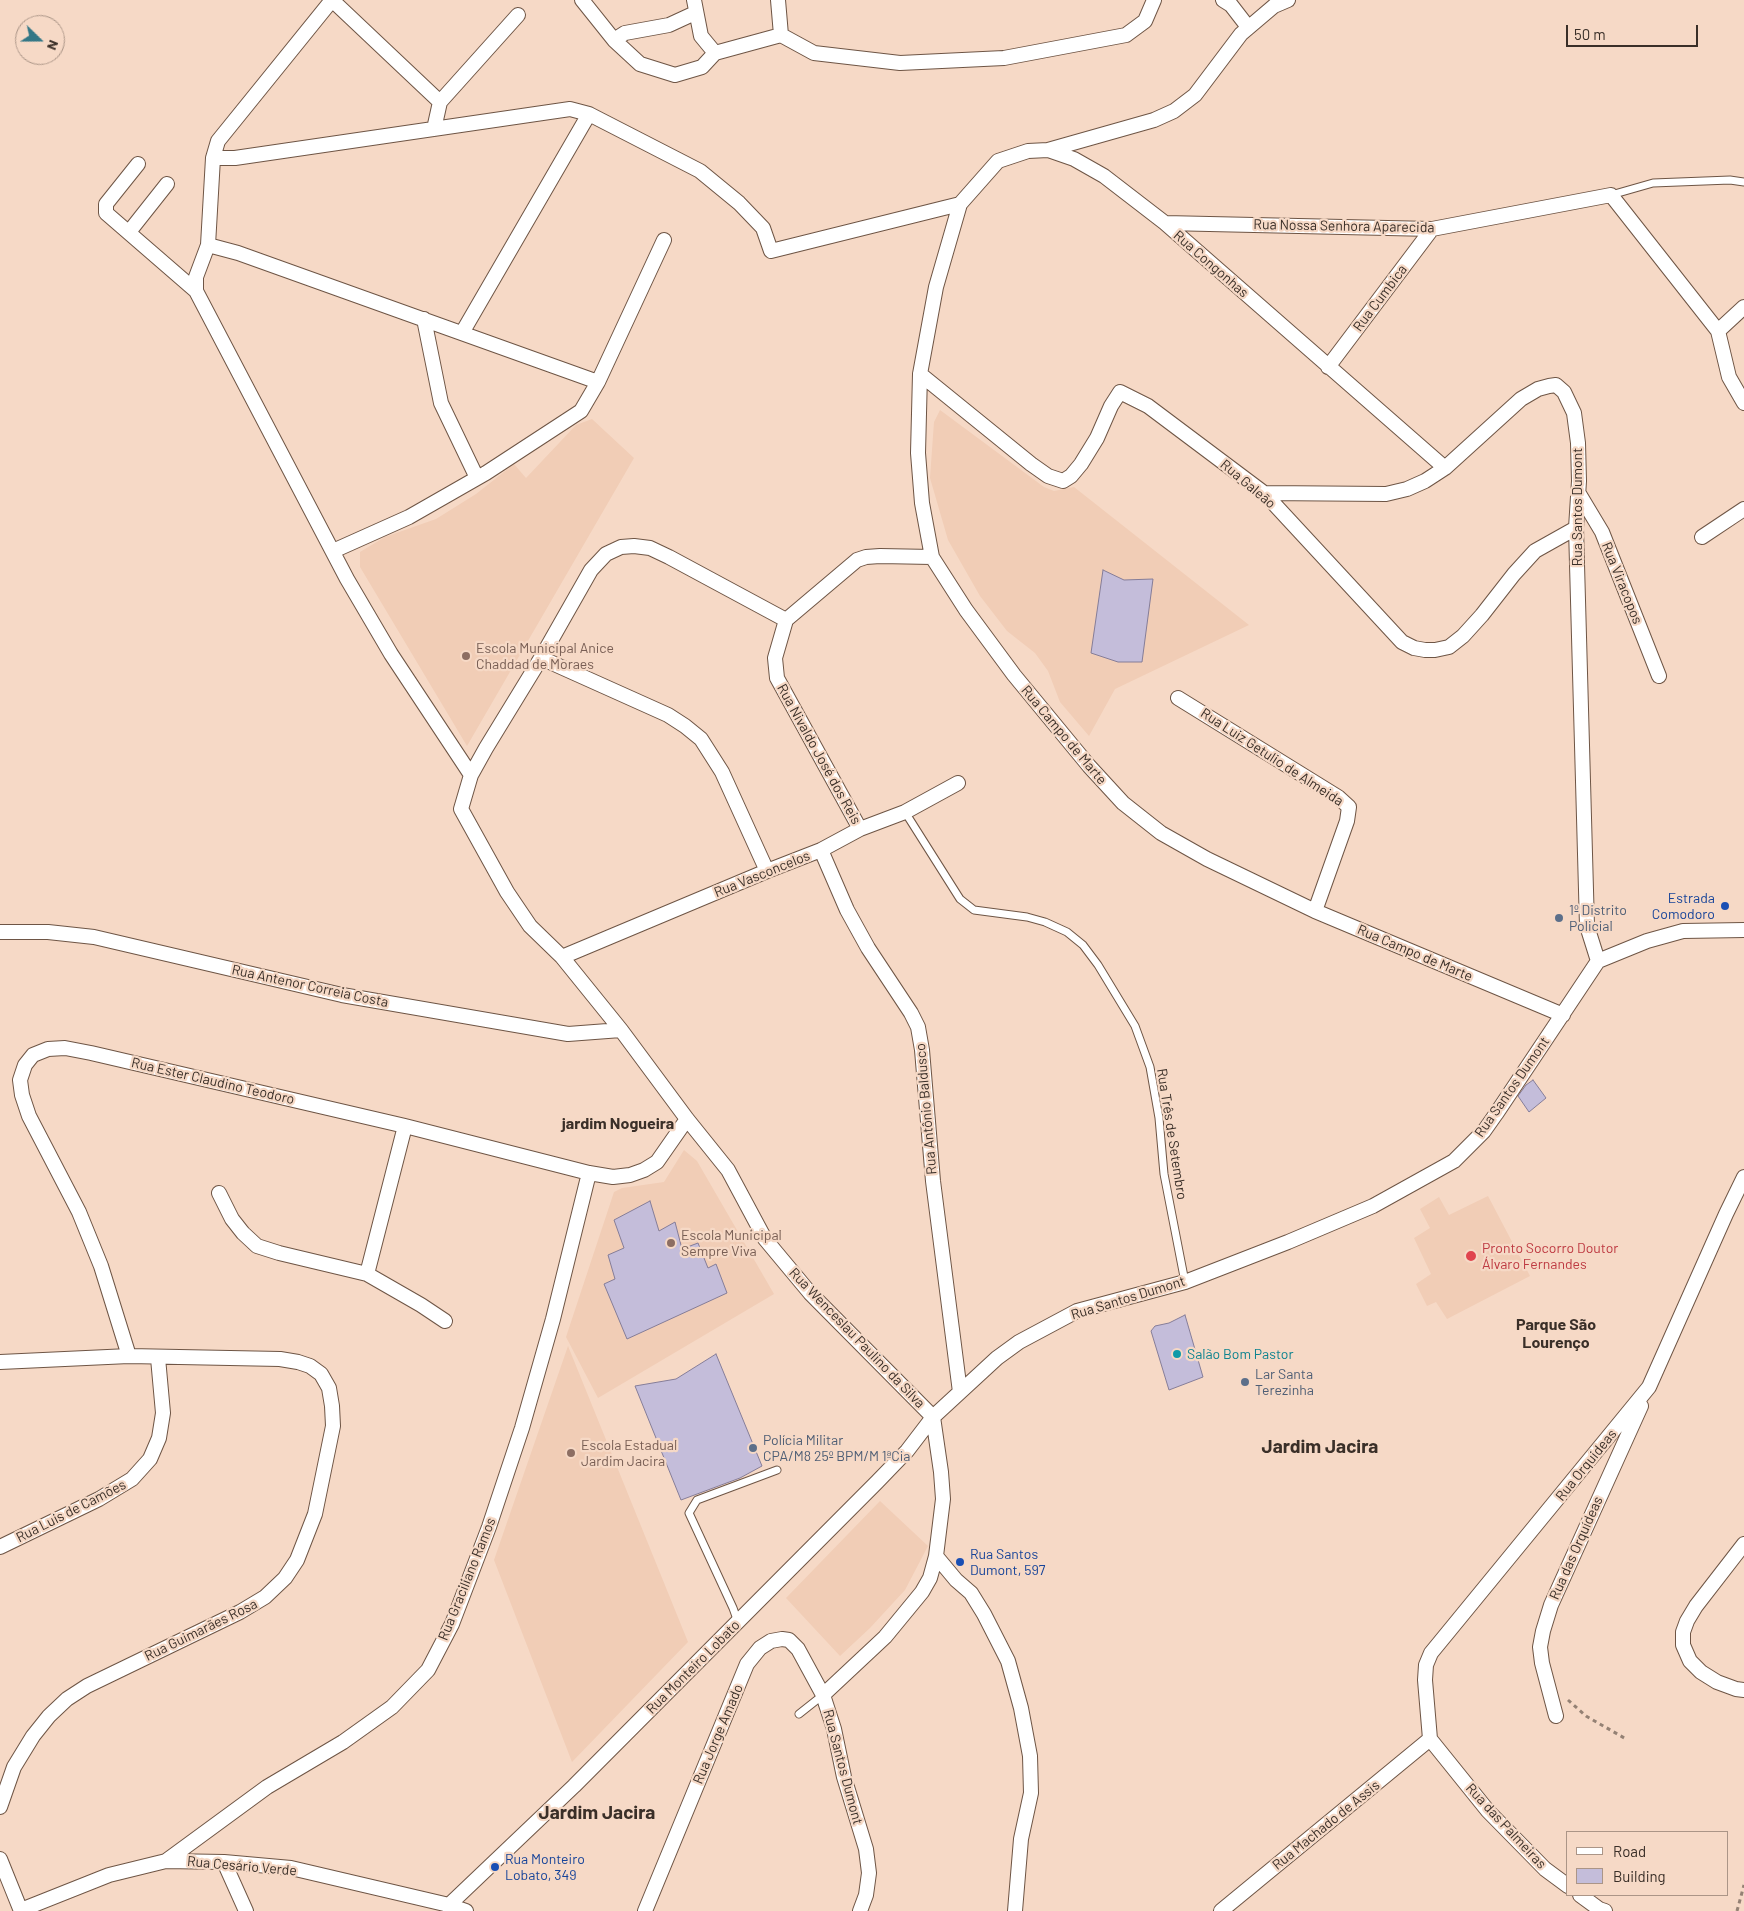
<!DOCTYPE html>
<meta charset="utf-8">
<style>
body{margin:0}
#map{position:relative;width:1744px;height:1911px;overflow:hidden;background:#f6d9c6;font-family:Barlow,sans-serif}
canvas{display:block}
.legend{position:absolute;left:1566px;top:1831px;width:162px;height:65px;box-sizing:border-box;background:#f6d9c6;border:1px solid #ab9587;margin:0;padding:6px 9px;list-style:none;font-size:15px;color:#3a2f28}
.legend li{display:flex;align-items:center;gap:10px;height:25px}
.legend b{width:25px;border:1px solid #ab9587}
.north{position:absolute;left:15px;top:15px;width:50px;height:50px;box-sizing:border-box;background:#f6d9c6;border:1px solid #ab9587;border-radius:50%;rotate:112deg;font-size:14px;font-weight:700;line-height:20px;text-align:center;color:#3a2f28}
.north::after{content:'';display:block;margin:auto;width:18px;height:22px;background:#337786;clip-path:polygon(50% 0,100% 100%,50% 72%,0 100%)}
.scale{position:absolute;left:1566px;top:25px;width:132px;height:22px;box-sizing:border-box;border:2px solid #3a2f28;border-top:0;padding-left:6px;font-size:15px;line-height:18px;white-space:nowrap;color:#3a2f28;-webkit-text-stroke:4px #f6d9c6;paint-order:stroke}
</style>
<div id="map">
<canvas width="1744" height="1911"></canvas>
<ul class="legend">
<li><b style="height:6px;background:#fff"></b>Road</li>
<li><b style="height:14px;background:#c4bdda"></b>Building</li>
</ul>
<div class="north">N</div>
<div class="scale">50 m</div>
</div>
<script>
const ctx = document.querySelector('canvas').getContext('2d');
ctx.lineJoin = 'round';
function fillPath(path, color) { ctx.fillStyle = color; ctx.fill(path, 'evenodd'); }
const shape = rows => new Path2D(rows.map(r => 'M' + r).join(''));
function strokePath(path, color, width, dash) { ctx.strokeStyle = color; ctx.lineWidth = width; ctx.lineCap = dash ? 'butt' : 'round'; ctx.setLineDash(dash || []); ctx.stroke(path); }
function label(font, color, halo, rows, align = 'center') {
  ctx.font = font + ' Barlow,sans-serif'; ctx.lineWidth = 4.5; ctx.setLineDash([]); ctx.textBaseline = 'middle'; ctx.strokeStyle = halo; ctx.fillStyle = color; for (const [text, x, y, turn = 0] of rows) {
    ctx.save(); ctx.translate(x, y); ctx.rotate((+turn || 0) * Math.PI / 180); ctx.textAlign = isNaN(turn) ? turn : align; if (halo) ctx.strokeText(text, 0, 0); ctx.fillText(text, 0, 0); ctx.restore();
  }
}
fillPath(shape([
 [940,410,1044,487,1054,491,1074,487,1249,625,1115,689,1089,736,1060,702,1048,671,1035,653,1007,631,980,596,948,540,930,478,934,422],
 [592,419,634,458,467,746,360,567,360,552,385,537,436,519,476,494,514,464,526,478,576,425],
 [684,1150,697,1161,774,1294,598,1398,566,1337,614,1192,622,1188,664,1182],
 [1488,1196,1530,1276,1447,1319,1436,1302,1427,1306,1416,1284,1431,1274,1414,1238,1430,1228,1420,1209,1439,1197,1449,1215],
 [568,1346,688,1642,572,1762,494,1560],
 [880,1501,928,1546,905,1590,870,1628,840,1656,786,1598]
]), '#f1cdb6');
const building = shape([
 [1103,570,1124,580,1153,579,1142,662,1118,662,1091,653,1103,570],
 [1533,1080,1546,1098,1529,1112,1518,1096,1526,1085,1533,1080],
 [650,1201,659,1231,675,1222,682,1249,698,1243,708,1268,716,1264,727,1293,627,1339,604,1284,615,1279,608,1255,624,1248,614,1220,650,1201],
 [1185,1315,1203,1377,1169,1390,1151,1331,1155,1326,1169,1323,1185,1315],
 [716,1354,762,1466,740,1478,681,1500,635,1386,676,1379,716,1354]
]);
fillPath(building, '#c4bdda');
strokePath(building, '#857d98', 1);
const service = shape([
 [1611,195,1653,183,1730,180,1744,182],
 [905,812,960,899,974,910,1027,917,1045,922,1067,932,1083,945,1098,965,1135,1026,1150,1067,1159,1118,1164,1174,1185,1282],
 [738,1622,733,1608,689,1513,697,1500,777,1470],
 [799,1714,823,1695]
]);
const minor = shape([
 [332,0,218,141,213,158,208,245,196,277,196,291,347,579,391,654,471,775],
 [332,0,440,102],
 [582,0,614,40,640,64,675,75,702,67,715,53,781,35,814,53,900,63,1004,58,1126,35,1145,21,1154,0],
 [694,0,701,36,715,53],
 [778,0,781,35],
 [1223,0,1231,5,1248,27],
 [614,40,625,33,669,25,695,13],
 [434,129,440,102,518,15],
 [1048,150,1154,120,1174,111,1195,95,1241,34,1274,6,1288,0],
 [213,158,235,158,570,109,589,114,700,171,739,203,763,228,771,251,960,204],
 [138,164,106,204,106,213,196,291],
 [1165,223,1432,229,1611,195,1718,331,1729,377,1744,403],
 [129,232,167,184],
 [208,245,238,253,598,382],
 [424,319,441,403,477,478],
 [1718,331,1744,307],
 [462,333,589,114],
 [1328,367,1432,229],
 [920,374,1031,464,1048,476,1063,481,1071,476,1081,464,1097,438,1111,406,1120,392,1148,406,1264,493,1402,642,1414,648,1425,650,1435,650,1449,647,1463,636,1482,615,1514,574,1535,551,1576,528],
 [1445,468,1165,223,1104,176,1074,159,1048,150,1028,151,998,161,960,204,936,287,920,374,918,453,922,503,932,557,966,610,1014,675,1089,766,1123,803,1161,833,1207,859,1315,911,1563,1015],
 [1578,492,1602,532,1659,676],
 [1264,493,1386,494,1407,489,1425,481,1445,468,1521,399,1538,389,1549,386,1556,385,1564,392,1574,413,1578,443,1579,481,1576,528,1587,926,1598,961],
 [1702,537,1744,509],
 [333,551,409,517,486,473,581,411,598,382,664,240],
 [786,620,669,557,650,548,634,546,621,547,606,554,591,570,541,658,486,748,471,775,461,809,507,892,530,926,562,957,621,1030,687,1119,728,1170,765,1239,810,1293,933,1417],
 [786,620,775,658,777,678,860,829],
 [786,620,857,560,866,557,880,556,932,557],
 [541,658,668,715,685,726,701,739,722,772,767,871],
 [1178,698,1338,797,1349,807,1347,821,1315,911],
 [821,850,847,910,868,948,911,1013,918,1027,922,1050,933,1181,960,1392],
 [0,932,48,932,94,937,342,995,568,1034,621,1030],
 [562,957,767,871,821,850,860,829,905,812,958,783],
 [219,1193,232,1219,243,1233,257,1246,279,1253,367,1274,421,1305,445,1321],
 [367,1274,405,1126],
 [129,1356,101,1266,79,1212,29,1116,22,1095,20,1080,25,1065,33,1055,48,1049,65,1048,91,1053,405,1126,589,1173,613,1177,630,1175,644,1170,657,1162,687,1119],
 [0,1362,129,1356,280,1359,298,1362,310,1366,321,1374,329,1388,332,1406,333,1426,315,1514,297,1560,285,1578,265,1597,240,1612,87,1686,67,1699,49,1716,33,1736,14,1767,0,1807],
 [1744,1544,1696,1606,1687,1621,1683,1632,1683,1645,1690,1661,1701,1672,1717,1682,1736,1689,1744,1690],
 [0,1547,99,1499,132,1479,150,1459,159,1438,163,1413,158,1358],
 [936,1556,956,1580,971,1593,984,1614,1008,1661,1021,1708,1030,1756,1031,1793,1021,1839,1015,1911],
 [1556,1716,1542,1663,1540,1647,1543,1631,1551,1605,1641,1406],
 [1430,1739,1425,1680,1426,1665,1431,1653,1649,1387,1726,1214,1744,1177],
 [1430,1739,1488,1811,1545,1869,1568,1886],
 [0,1859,21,1911],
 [166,1861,267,1787,343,1742,392,1707,428,1670,452,1624,489,1527,522,1428,553,1319,589,1173],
 [224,1862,246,1911],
 [1580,1895,1599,1909,1605,1911],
 [21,1910,109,1875,166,1861,224,1862,291,1868,449,1905,466,1911],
 [450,1911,449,1905,574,1786,877,1482,907,1451,933,1417,997,1358,1019,1342,1077,1311,1185,1282,1288,1242,1373,1206,1454,1161,1484,1131,1496,1114,1598,961,1647,941,1683,931,1744,930],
 [645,1911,747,1664,760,1648,771,1641,782,1639,789,1640,798,1649,823,1695],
 [860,1911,866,1895,869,1873,866,1849,844,1777,834,1729,823,1695,885,1637,922,1592,930,1578,936,1556,943,1499,941,1472,933,1417],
 [1221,1911,1430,1739]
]);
strokePath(service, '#6e5545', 9);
strokePath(minor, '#6e5545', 16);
strokePath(shape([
 [1568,1700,1586,1716,1626,1739],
 [1737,1911,1744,1885]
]), '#948174', 3, [4, 4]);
strokePath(service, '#fff', 7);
strokePath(minor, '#fff', 14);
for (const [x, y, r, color] of [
 [466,656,5,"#8d6e63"],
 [1725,906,5,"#1a4fb4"],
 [1559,918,5,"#5c6f8a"],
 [671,1243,5,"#8d6e63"],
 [1471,1256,6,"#e0444e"],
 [1177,1354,5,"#0f9aa8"],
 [1245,1382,5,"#5c6f8a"],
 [753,1448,5,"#5c6f8a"],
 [571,1453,5,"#8d6e63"],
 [960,1562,5,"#1a4fb4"],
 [495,1867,5,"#1a4fb4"]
]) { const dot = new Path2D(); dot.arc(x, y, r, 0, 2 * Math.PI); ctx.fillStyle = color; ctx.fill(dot); strokePath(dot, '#f6d9c6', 2); }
label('14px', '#3a2f28', '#f6d9c6', [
 ["Rua Nossa Senhora Aparecida",1344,226,1],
 ["Rua Congonhas",1211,264,41],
 ["Rua Cumbica",1380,298,-53],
 ["Rua Galeão",1248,484,40],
 ["Rua Santos Dumont",1577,507,-90],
 ["Rua Viracopos",1622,583,68],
 ["Rua Campo de Marte",1064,735,50],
 ["Rua Nivaldo José dos Reis",819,754,61],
 ["Rua Luiz Getulio de Almeida",1272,757,33],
 ["Rua Vasconcelos",762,874,-22],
 ["Rua Campo de Marte",1415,953,23],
 ["Rua Antenor Correia Costa",310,986,12],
 ["Rua Ester Claudino Teodoro",213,1081,13],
 ["Rua Santos Dumont",1512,1087,-55],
 ["Rua Antônio Baldusco",926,1109,-95],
 ["Rua Três de Setembro",1172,1134,81],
 ["Rua Santos Dumont",1128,1298,-17],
 ["Rua Wenceslau Paulino da Silva",857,1338,46],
 ["Rua Orquideas",1586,1465,-51],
 ["Rua Luis de Camões",71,1511,-27],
 ["Rua das Orquídeas",1576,1548,-66],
 ["Rua Graciliano Ramos",467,1579,-68],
 ["Rua Guimarães Rosa",201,1630,-26],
 ["Rua Monteiro Lobato",693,1667,-45],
 ["Rua Jorge Amado",718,1734,-67],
 ["Rua Santos Dumont",843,1767,75],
 ["Rua Machado de Assis",1326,1825,-39],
 ["Rua das Palmeiras",1506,1826,47],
 ["Rua Cesário Verde",242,1866,5]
]);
label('14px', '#785e54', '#f6d9c6', [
 ["Escola Municipal Anice",476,648],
 ["Chaddad de Moraes",476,664],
 ["Escola Municipal",681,1235],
 ["Sempre Viva",681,1251],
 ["Escola Estadual",581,1445],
 ["Jardim Jacira",581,1461]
], 'left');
label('14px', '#164399', '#f6d9c6', [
 ["Estrada",1715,898,"right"],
 ["Comodoro",1715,914,"right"],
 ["Rua Santos",970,1554],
 ["Dumont, 597",970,1570],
 ["Rua Monteiro",505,1859],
 ["Lobato, 349",505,1875]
], 'left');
label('14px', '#4e5e75', '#f6d9c6', [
 ["1º Distrito",1569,910],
 ["Policial",1569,926],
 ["Lar Santa",1255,1374],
 ["Terezinha",1255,1390],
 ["Polícia Militar",763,1440],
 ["CPA/M8 25º BPM/M 1ªCia",763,1456]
], 'left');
label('14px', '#be3a42', '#f6d9c6', [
 ["Pronto Socorro Doutor",1482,1248],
 ["Álvaro Fernandes",1482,1264]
], 'left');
label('14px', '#0d838f', '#f6d9c6', [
 ["Salão Bom Pastor",1187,1354]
], 'left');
label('bold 16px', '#3a2f28', '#f6d9c6', [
 ["jardim Nogueira",618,1124],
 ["Parque São",1556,1325],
 ["Lourenço",1556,1343]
]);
label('bold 19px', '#3a2f28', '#f6d9c6', [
 ["Jardim Jacira",1320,1447],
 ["Jardim Jacira",597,1813]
]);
</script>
